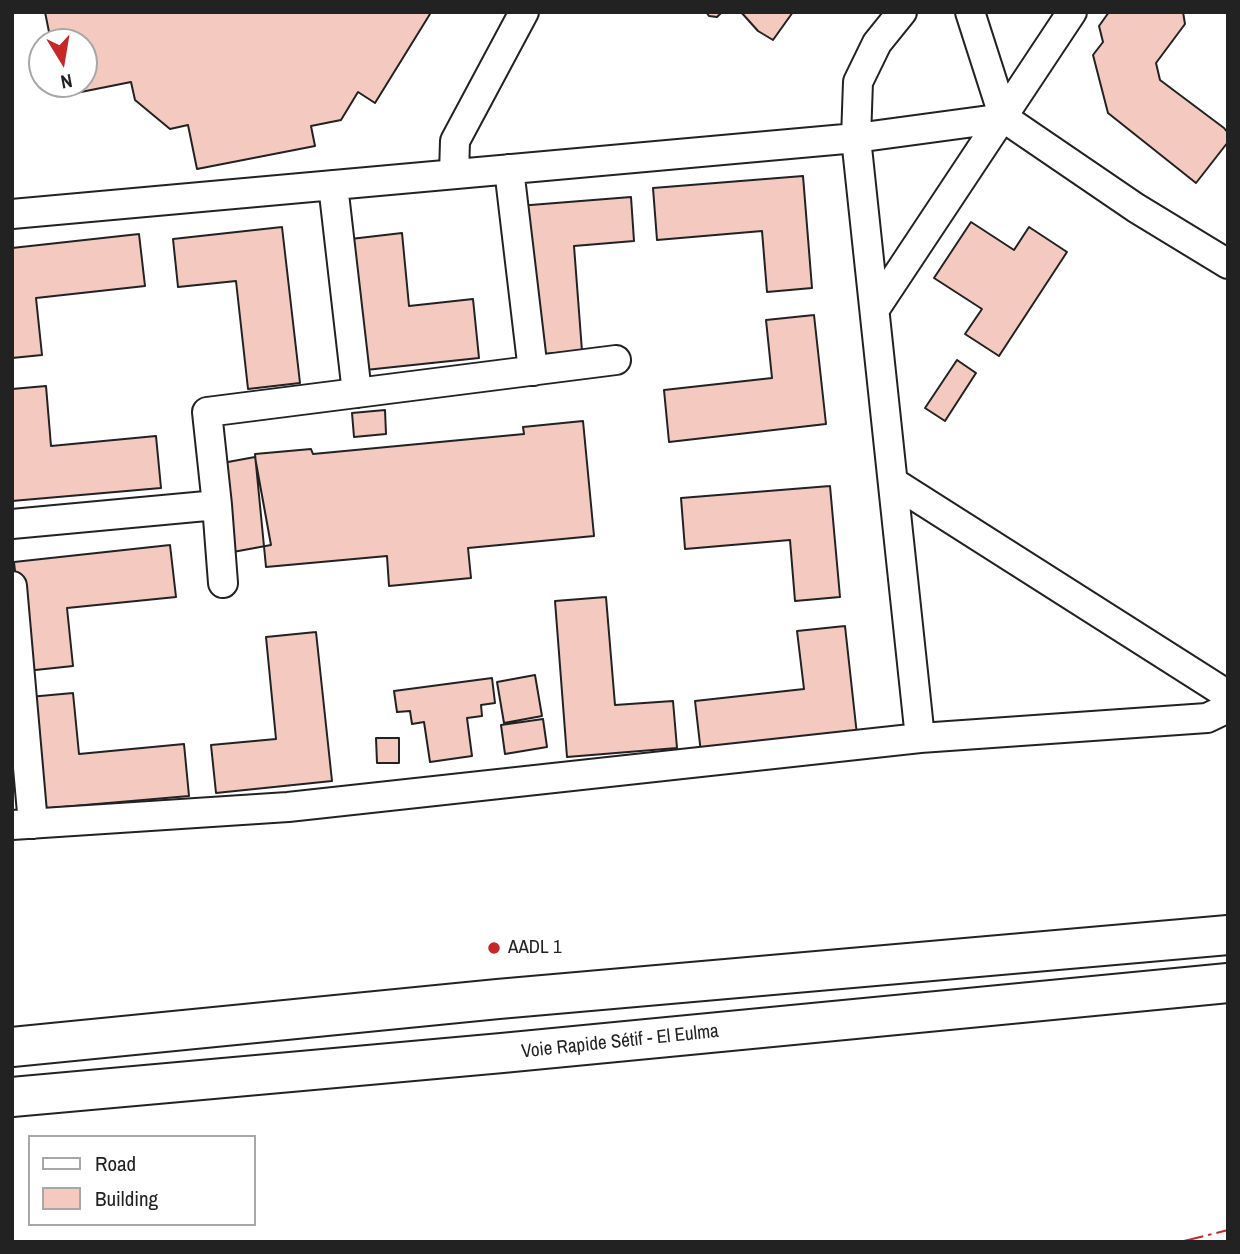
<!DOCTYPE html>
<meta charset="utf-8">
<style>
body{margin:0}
#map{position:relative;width:1240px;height:1254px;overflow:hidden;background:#fff;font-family:"Archivo Narrow",sans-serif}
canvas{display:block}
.frame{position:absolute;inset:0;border:14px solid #222;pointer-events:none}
.legend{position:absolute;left:28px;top:1135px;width:228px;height:91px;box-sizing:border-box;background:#fff;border:2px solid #a7a7a7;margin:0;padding:9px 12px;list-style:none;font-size:21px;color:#222}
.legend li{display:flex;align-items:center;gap:14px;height:35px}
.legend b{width:35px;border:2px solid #a7a7a7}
.north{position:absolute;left:28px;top:28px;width:70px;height:70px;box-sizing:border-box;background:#fff;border:2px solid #a7a7a7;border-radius:50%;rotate:169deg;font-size:19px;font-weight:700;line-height:28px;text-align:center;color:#222}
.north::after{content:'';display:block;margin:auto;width:24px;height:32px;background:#c62828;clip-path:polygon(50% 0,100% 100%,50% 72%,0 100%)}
</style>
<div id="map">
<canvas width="1240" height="1254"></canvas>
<div class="frame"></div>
<ul class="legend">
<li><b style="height:9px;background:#fff"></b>Road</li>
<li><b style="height:19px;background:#f3c9c0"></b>Building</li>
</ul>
<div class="north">N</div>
</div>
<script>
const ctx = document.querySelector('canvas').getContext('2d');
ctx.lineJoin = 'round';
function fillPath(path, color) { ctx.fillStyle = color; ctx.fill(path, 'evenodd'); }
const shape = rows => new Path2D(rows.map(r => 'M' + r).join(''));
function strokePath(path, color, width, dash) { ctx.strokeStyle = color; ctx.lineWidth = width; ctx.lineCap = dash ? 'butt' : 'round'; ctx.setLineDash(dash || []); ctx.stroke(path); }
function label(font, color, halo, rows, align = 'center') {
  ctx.font = font + ' "Archivo Narrow",sans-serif'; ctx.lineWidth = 5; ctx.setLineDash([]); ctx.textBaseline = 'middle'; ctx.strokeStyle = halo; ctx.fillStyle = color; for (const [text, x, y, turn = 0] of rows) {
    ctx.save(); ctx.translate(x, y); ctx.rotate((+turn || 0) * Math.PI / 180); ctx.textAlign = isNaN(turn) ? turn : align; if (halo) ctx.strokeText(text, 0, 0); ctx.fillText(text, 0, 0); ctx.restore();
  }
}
const building = shape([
 [45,12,427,12,430,14,375,103,358,92,341,120,311,126,315,146,197,169,188,125,170,129,135,100,131,82,61,96,59,84,84,84,84,42,51,42,45,12],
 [706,12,722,12,717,17,709,16,706,12],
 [741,12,793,12,773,40,758,31,741,12],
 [1109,12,1183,12,1185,24,1156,63,1160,80,1224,128,1228,133,1228,142,1196,183,1108,113,1093,55,1103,42,1099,26,1109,12],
 [803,176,812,288,767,292,762,231,657,240,653,188,803,176],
 [631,197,634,241,574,246,582,351,530,355,518,206,631,197],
 [971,222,1014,250,1029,227,1067,252,999,356,965,334,982,309,934,278,971,222],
 [282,227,300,383,248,389,236,281,178,287,173,239,282,227],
 [402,233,409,306,473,299,479,358,356,371,342,240,402,233],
 [139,234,145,286,36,298,42,355,12,358,12,248,139,234],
 [814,315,826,424,669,442,664,390,772,378,766,320,814,315],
 [957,360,976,373,945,421,925,408,957,360],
 [46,386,51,446,156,436,161,488,12,501,12,389,46,386],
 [385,410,386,434,354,437,352,413,385,410],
 [583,421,594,536,468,548,471,578,389,586,387,556,266,567,255,454,311,449,313,454,524,434,523,427,583,421],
 [255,457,271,545,233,552,217,464,255,457],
 [830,486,840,597,795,601,790,540,685,549,681,498,830,486],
 [170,545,176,597,67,608,73,666,26,671,14,562,170,545],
 [606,597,615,705,673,701,677,748,567,757,555,601,606,597],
 [845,626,857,735,701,753,695,701,804,689,797,631,845,626],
 [316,632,332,781,216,793,211,745,276,739,266,637,316,632],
 [535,675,542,716,504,723,497,682,535,675],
 [492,678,495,703,481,705,482,716,467,718,472,756,430,762,424,722,412,724,410,711,397,712,394,691,492,678],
 [73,693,79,754,184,744,189,796,39,809,29,697,73,693],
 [543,719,547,747,505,754,501,725,543,719],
 [376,738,399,738,399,763,377,763,376,738]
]);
fillPath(building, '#f3c9c0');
strokePath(building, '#222', 2);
const minor = shape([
 [902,12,877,43,858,82,856,138,920,738],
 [970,12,1004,118,1136,208,1228,264],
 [509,169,533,371],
 [454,174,455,141,524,12],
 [333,185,357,393],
 [12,214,856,138,1004,118],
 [875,309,1072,12],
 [893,482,1228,695],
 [217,505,207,412,616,360],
 [12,524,217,505,223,583],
 [12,586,33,824],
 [12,825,288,807,920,738,1207,718,1228,708]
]);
const highway = shape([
 [12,1047,498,999,1228,935],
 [12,1097,502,1053,1228,983]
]);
strokePath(minor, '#222', 32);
strokePath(highway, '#222', 42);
strokePath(minor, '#fff', 28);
strokePath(highway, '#fff', 38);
strokePath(shape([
 [1180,1242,1228,1230]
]), '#c62828', 2, [24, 5, 3.5, 5]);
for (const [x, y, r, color] of [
 [494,948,7,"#c62828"]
]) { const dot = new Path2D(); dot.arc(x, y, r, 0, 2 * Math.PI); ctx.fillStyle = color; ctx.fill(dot); strokePath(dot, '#fff', 2.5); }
label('19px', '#222', '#fff', [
 ["AADL 1",508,948]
], 'left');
label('19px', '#222', '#fff', [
 ["Voie Rapide Sétif - El Eulma",620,1042,-6]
]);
</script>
